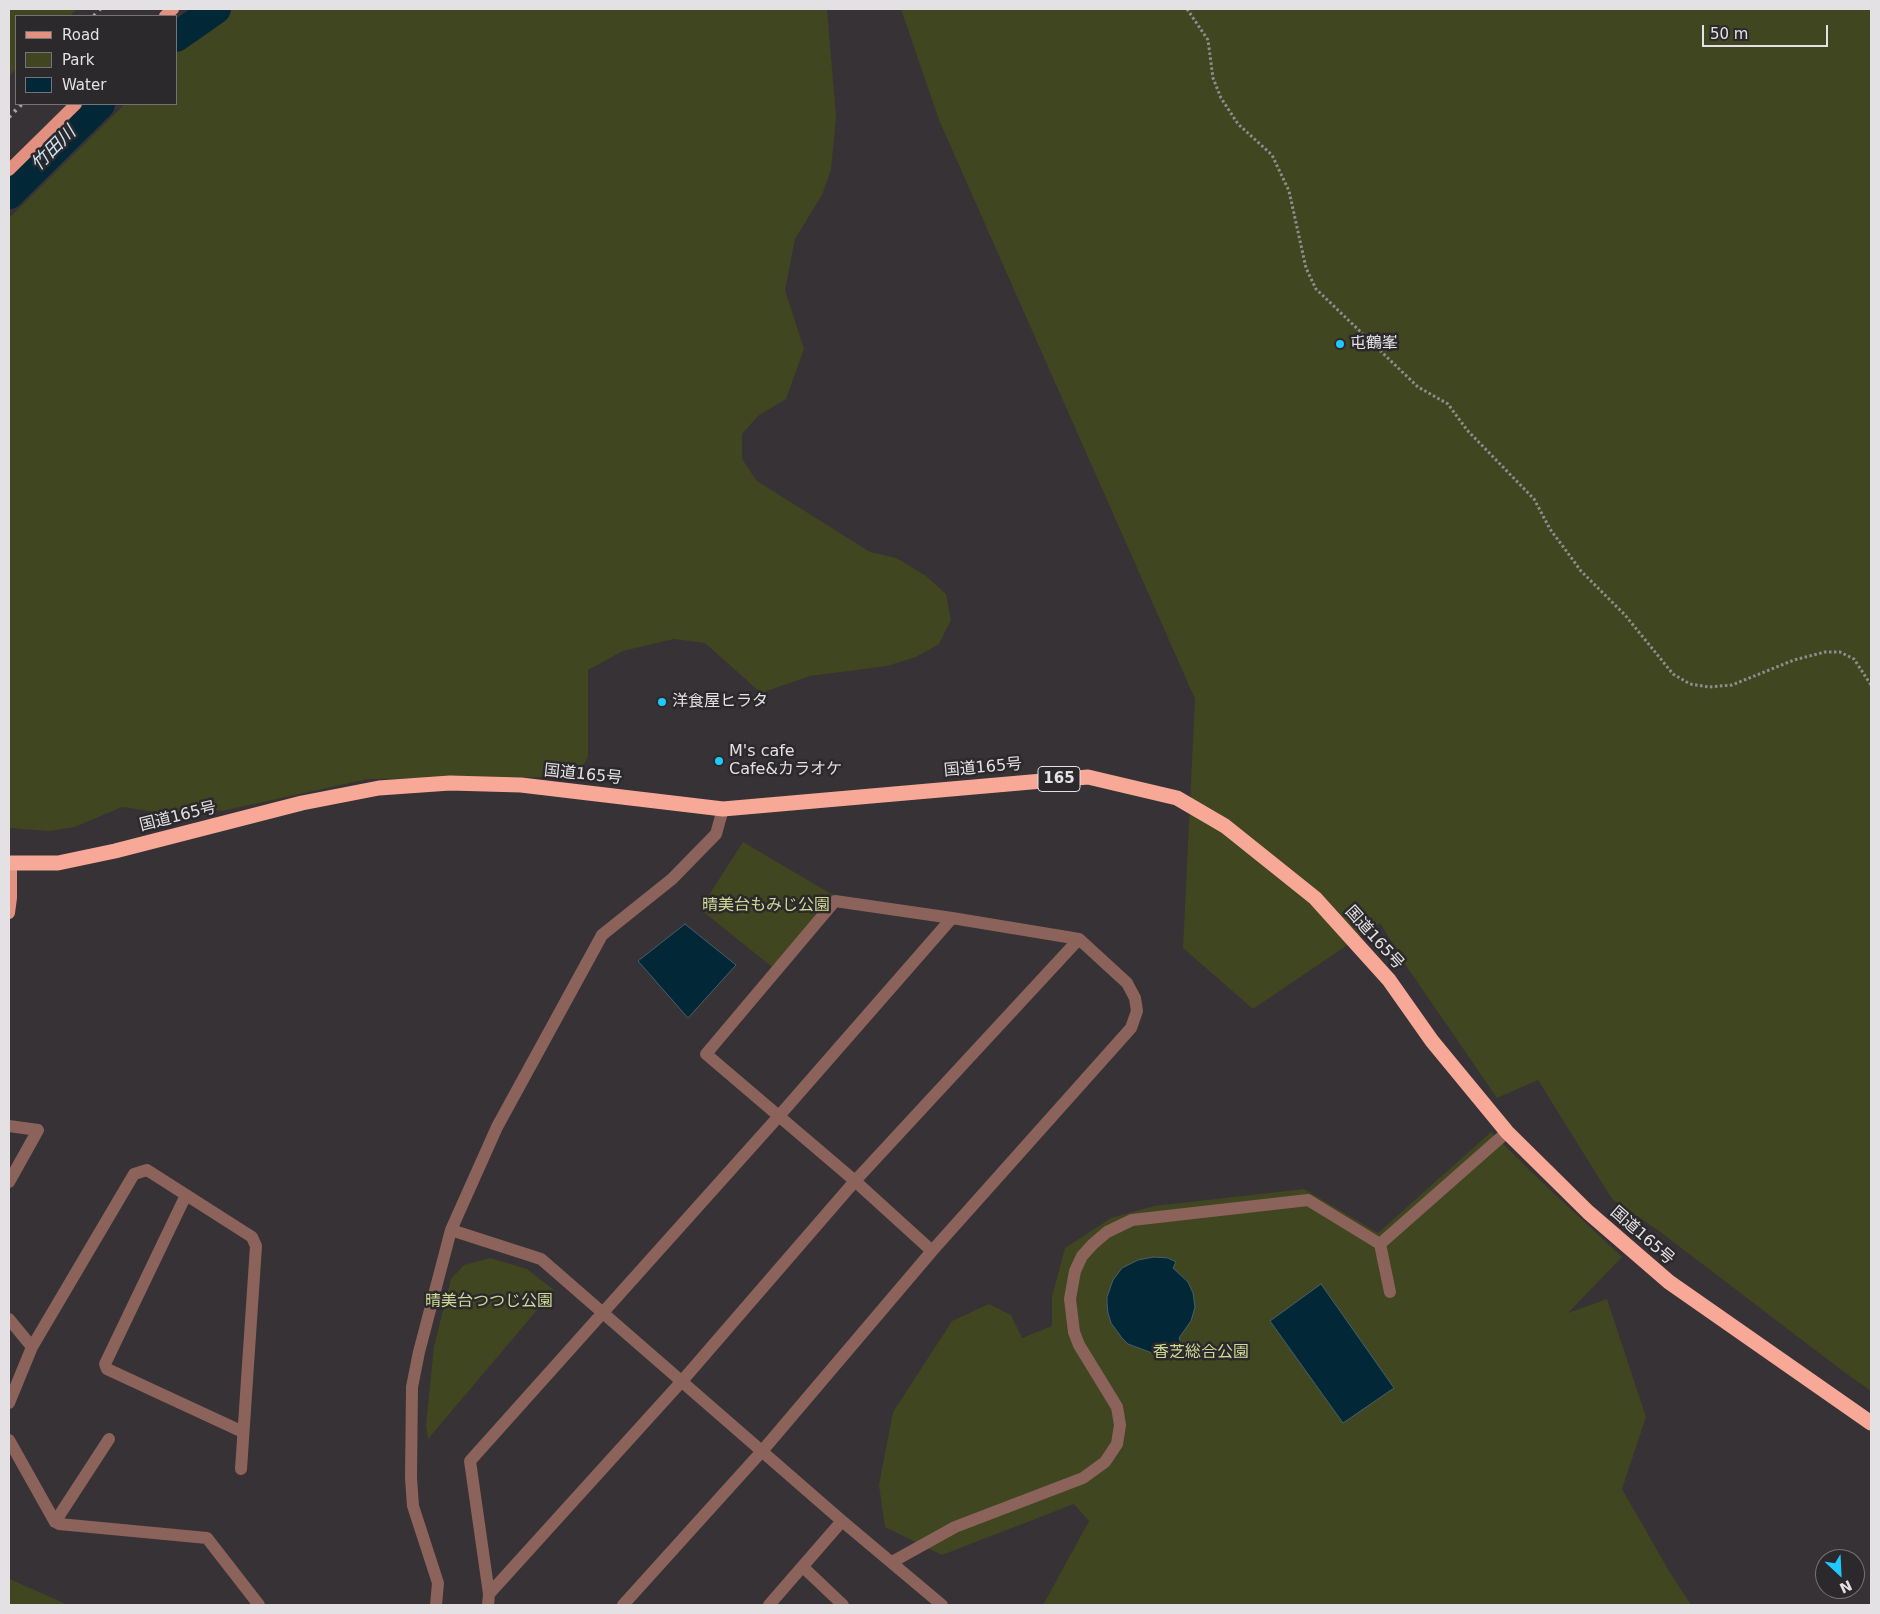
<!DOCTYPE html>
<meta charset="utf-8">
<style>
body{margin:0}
#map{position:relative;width:1880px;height:1614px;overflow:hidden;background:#363236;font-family:"DejaVu Sans",sans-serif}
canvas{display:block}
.frame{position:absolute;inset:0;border:10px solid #e3e1e3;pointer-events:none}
.legend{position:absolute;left:15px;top:15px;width:162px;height:90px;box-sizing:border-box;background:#2c292c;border:1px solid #757375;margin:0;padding:6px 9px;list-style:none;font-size:15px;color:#e3e1e3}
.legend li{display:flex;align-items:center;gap:10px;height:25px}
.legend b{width:25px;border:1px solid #757375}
.north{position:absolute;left:1815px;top:1549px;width:50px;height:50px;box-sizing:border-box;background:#2c292c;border:1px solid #757375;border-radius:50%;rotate:155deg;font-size:14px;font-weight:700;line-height:20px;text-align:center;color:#e3e1e3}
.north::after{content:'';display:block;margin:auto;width:18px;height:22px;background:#20c9fd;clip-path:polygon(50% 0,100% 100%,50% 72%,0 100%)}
.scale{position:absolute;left:1702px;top:25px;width:126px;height:22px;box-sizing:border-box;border:2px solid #e3e1e3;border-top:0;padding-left:6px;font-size:15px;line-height:18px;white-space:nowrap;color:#e3e1e3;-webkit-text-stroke:4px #2c292c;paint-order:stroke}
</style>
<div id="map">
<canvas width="1880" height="1614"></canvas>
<div class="frame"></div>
<ul class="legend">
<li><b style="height:6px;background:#e2907f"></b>Road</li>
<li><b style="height:14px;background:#40461f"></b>Park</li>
<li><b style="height:14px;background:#022736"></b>Water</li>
</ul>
<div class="north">N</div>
<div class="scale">50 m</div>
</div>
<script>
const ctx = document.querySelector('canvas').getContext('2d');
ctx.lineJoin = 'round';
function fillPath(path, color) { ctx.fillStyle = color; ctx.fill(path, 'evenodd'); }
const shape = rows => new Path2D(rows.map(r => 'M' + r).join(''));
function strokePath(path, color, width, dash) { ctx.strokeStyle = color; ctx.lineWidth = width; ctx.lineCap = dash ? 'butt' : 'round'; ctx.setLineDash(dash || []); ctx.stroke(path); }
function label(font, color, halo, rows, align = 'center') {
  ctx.font = font + ' "DejaVu Sans","Noto Sans JP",sans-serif'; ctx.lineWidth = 5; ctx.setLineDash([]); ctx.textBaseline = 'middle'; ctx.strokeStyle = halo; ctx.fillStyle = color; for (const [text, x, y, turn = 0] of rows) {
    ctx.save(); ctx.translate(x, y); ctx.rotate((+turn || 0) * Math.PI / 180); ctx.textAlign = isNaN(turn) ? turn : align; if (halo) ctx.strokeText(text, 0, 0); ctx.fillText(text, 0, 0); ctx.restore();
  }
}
fillPath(shape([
 [9,9,77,9,70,16,16,16,16,69,9,76],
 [213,9,827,9,836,117,831,170,822,195,795,239,785,290,804,349,786,399,758,416,742,434,742,459,757,481,870,552,896,558,903,562,926,576,946,594,951,620,939,644,916,657,887,666,810,676,761,693,705,643,674,639,623,651,588,670,588,756,583,767,559,777,368,779,222,811,196,808,170,814,122,807,75,827,49,831,9,828,9,218,125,104,176,104,176,50],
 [901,9,1871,9,1871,1391,1844,1372,1659,1231,1612,1199,1538,1080,1497,1098,1407,967,1380,923,1253,1009,1183,948,1195,699,939,120],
 [743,842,833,895,772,967,700,909],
 [1491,1132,1544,1184,1622,1257,1568,1313,1607,1299,1646,1417,1622,1489,1669,1571,1691,1605,1043,1605,1089,1521,1074,1504,942,1555,885,1527,879,1485,893,1412,952,1321,989,1304,1011,1315,1022,1338,1052,1326,1052,1297,1065,1248,1111,1218,1154,1206,1304,1189,1378,1233],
 [490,1258,527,1269,554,1290,428,1439,426,1425,434,1346,451,1279,464,1265],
 [9,1579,12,1580,68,1605,9,1605]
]), '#40461f');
const water = shape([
 [685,924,736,965,688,1018,638,961,685,924],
 [1154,1257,1168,1258,1176,1262,1173,1268,1188,1282,1193,1293,1195,1307,1191,1321,1179,1338,1181,1343,1168,1351,1152,1353,1128,1344,1122,1338,1111,1323,1108,1313,1107,1303,1107,1297,1113,1280,1122,1268,1138,1260,1154,1257],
 [1321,1284,1394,1388,1343,1423,1270,1321,1321,1284]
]);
fillPath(water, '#022736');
strokePath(water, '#465f6a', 1);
strokePath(shape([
 [176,37,216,9],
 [9,194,100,104]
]), '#022736', 30);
strokePath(shape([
 [1187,9,1208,40,1213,78,1221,98,1238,124,1272,155,1289,191,1306,268,1316,289,1418,387,1448,404,1467,430,1534,499,1550,529,1581,571,1625,615,1673,674,1690,684,1709,687,1732,685,1794,660,1825,652,1840,652,1854,659,1871,685]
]), '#908d90', 3, [2.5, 2.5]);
strokePath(shape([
 [9,1126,38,1130,9,1182],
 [186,1195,105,1364,107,1369,243,1432],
 [451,1230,541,1259,842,1521,942,1605],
 [1380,1244,1390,1292],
 [9,1319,32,1347,9,1403],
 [32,1347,134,1174,147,1170,252,1237,256,1246,241,1469],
 [9,1440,55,1522,59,1524,207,1538,259,1605],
 [55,1522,109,1439],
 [892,1562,955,1527,1083,1478,1105,1462,1117,1444,1120,1425,1117,1407,1079,1345,1074,1332,1070,1299,1075,1271,1082,1256,1093,1244,1107,1232,1132,1220,1308,1200,1380,1244,1507,1132],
 [803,1567,843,1605],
 [489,1594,682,1381,855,1181,1079,939],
 [436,1605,438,1583,413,1506,411,1478,412,1387,419,1352,451,1230,497,1127,602,935,672,879,716,834,723,809],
 [488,1605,489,1594,470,1461,779,1116,952,918],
 [623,1605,763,1450,932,1251,1131,1028,1137,1011,1135,998,1127,983,1079,939,952,918,835,901,706,1054,855,1181,932,1251],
 [769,1605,842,1521]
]), '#8c635b', 12);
strokePath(shape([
 [165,16,173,9],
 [9,170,76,104],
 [9,913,11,898,11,864]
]), '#e2907f', 12);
strokePath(shape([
 [9,863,58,863,115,851,302,803,379,788,450,783,521,785,723,809,1088,777,1177,798,1225,826,1315,898,1389,980,1432,1041,1507,1132,1588,1212,1669,1282,1871,1423]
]), '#f8a897', 15);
strokePath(shape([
 [94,16,100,9],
 [9,117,22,104]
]), '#a6a3a6', 4, [2.5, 5]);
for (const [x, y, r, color] of [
 [1340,344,5,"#20c9fd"],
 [662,702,5,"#20c9fd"],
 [719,761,5,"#20c9fd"]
]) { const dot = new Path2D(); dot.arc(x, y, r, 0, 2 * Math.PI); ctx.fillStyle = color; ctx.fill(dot); strokePath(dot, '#2c292c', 2); }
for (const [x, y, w] of [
 [1059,779,42]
]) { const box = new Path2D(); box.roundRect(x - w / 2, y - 12.5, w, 25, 4); ctx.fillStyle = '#2c292c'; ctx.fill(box); strokePath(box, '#e3e1e3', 1); }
label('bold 15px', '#e3e1e3', null, [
 ["165",1059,779]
]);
label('16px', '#e3e1e3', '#2c292c', [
 ["屯鶴峯",1350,344],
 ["洋食屋ヒラタ",672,702],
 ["M's cafe",729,752],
 ["Cafe&カラオケ",729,770]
], 'left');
label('16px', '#e3e1e3', '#2c292c', [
 ["国道165号",983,768,-5],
 ["国道165号",583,775,6],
 ["国道165号",178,817,-14],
 ["国道165号",1374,938,48],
 ["国道165号",1642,1236,41]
]);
label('16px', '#cfdb95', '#2c292c', [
 ["晴美台もみじ公園",766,906],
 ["晴美台つつじ公園",489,1302],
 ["香芝総合公園",1201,1353]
]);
label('italic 18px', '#cbe7f7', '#2c292c', [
 ["竹田川",54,149,-45]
]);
</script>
